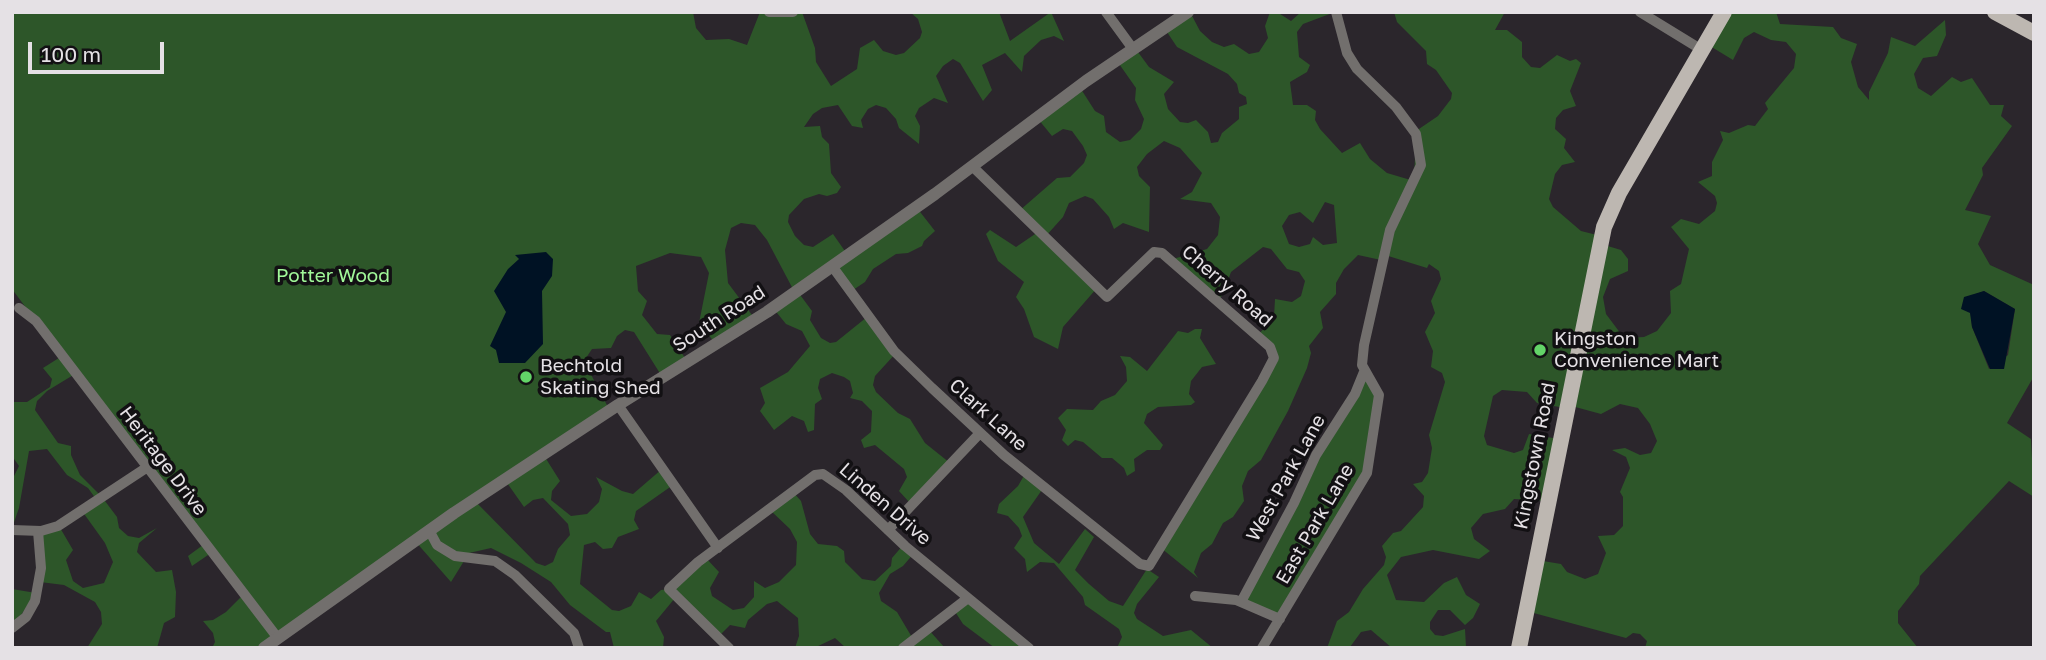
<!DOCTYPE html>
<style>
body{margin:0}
#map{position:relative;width:2046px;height:660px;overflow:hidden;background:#2b262c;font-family:"Golos Text",sans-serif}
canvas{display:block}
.frame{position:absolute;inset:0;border:14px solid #e5e1e5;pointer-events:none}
.scale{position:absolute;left:28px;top:42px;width:136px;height:32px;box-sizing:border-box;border:4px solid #e5e1e5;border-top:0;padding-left:9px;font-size:21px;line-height:24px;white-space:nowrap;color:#e5e1e5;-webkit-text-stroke:5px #121013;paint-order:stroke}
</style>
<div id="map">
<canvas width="2046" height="660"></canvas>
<div class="frame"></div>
<div class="scale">100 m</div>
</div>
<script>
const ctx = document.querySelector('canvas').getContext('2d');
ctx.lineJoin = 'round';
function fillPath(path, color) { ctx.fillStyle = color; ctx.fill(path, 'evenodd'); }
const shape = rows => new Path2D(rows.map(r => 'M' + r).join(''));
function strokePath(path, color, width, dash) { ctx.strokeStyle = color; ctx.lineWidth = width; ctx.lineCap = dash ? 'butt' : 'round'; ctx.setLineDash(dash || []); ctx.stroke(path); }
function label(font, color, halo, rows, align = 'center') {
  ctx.font = font + ' "Golos Text",sans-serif'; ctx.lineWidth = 7; ctx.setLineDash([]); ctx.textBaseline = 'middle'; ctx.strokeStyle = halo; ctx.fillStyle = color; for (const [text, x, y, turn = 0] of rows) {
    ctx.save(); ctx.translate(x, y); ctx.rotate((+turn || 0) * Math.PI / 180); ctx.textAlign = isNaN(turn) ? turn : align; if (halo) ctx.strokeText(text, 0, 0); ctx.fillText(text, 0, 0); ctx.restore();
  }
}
fillPath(shape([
 [12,12,693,12,696,28,706,40,729,39,747,45,760,12,802,12,815,48,816,62,831,86,857,69,860,48,874,40,883,51,896,55,904,53,920,38,922,32,918,19,910,12,999,12,1010,41,1051,12,1064,41,1054,36,1041,40,1024,56,1022,72,1005,53,982,65,992,90,983,101,960,63,953,59,943,66,936,76,948,103,934,98,919,108,915,116,920,126,919,144,899,128,896,119,886,108,876,105,868,109,861,120,863,128,852,126,838,105,822,108,813,114,804,127,820,126,822,137,829,144,831,173,841,187,837,193,827,196,819,194,804,199,789,215,788,222,795,236,804,245,813,247,833,234,847,254,917,208,935,231,924,241,922,246,908,253,896,254,873,269,865,282,850,292,832,266,798,292,812,311,810,320,821,338,830,343,836,342,867,317,896,353,875,376,873,385,876,392,898,413,910,419,925,443,950,463,910,503,899,491,907,477,904,469,875,445,864,448,861,440,871,432,872,411,862,401,850,398,853,393,850,381,844,377,832,373,820,379,818,388,822,399,815,404,814,430,808,432,804,421,792,416,774,430,760,411,765,403,760,388,788,372,810,346,802,331,786,324,773,308,794,291,767,240,755,225,741,223,731,228,725,250,728,283,755,319,715,343,699,323,709,273,701,257,670,253,636,266,638,291,647,301,642,315,657,334,670,335,687,361,661,375,634,332,625,330,617,336,611,348,592,349,584,361,609,409,543,454,560,481,552,491,551,500,571,516,587,514,599,502,602,489,596,477,622,491,633,494,662,469,673,485,636,511,634,520,639,529,618,537,612,548,603,549,595,542,584,545,580,584,612,610,619,611,631,606,639,592,651,599,661,590,669,589,705,557,719,572,710,588,712,596,733,610,744,608,754,597,754,581,765,588,779,582,796,565,797,542,790,529,770,510,792,491,801,501,810,534,818,544,837,546,844,551,845,562,862,579,875,581,891,566,892,558,904,544,915,552,903,566,890,574,879,593,881,601,897,612,913,639,928,629,945,648,846,648,835,638,814,648,795,648,799,636,798,618,777,601,767,604,748,620,745,628,730,625,718,637,675,598,656,621,664,637,663,648,614,648,610,632,606,632,570,605,551,582,521,563,491,548,469,553,451,582,415,541,263,648,212,648,215,642,213,633,203,621,213,620,226,612,242,596,211,553,192,566,188,556,203,545,75,374,47,391,37,401,35,410,58,443,71,446,71,455,80,475,102,497,117,517,119,528,128,536,139,538,157,528,139,543,137,552,156,572,172,570,176,592,175,617,164,623,157,648,87,648,102,624,101,612,95,602,64,585,40,582,38,534,59,526,73,550,66,560,73,581,83,588,104,583,113,562,105,543,82,511,96,499,88,488,67,475,47,449,29,451,19,508,12,528,12,480,19,466,12,456,12,402,27,402,50,387,52,379,43,368,62,356,12,289],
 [505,480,524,507,533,500,543,498,568,524,570,535,558,549,553,562,545,566,536,563,474,500],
 [1190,12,1200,31,1212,42,1224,47,1234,44,1249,54,1259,52,1268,38,1265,26,1270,12,1277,12,1291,21,1301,12,1335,12,1303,24,1297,32,1299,57,1310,65,1307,72,1290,82,1293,105,1307,105,1316,111,1315,120,1320,129,1342,153,1360,143,1370,159,1387,173,1414,181,1416,131,1438,116,1451,99,1452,93,1436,70,1427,64,1426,51,1397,22,1394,12,1505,12,1495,30,1507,30,1522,42,1522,57,1531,67,1540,68,1557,55,1570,61,1576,59,1581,63,1570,91,1576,106,1563,110,1556,118,1555,129,1566,139,1564,148,1575,162,1562,165,1555,174,1549,199,1553,207,1581,231,1601,236,1601,244,1621,250,1628,259,1628,271,1610,279,1603,297,1606,314,1624,338,1644,337,1657,331,1671,313,1670,291,1681,284,1689,249,1671,227,1681,219,1699,224,1715,211,1717,203,1715,196,1698,182,1712,176,1712,162,1723,140,1720,131,1729,133,1748,125,1755,126,1768,109,1765,103,1794,68,1796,54,1786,42,1771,40,1754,32,1744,38,1733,60,1710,46,1723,12,1776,12,1780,24,1833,27,1841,38,1857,44,1851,62,1858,87,1869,100,1869,92,1888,53,1891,37,1915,46,1945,20,1946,35,1937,56,1923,58,1914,74,1918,88,1931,96,1952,77,1961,82,1972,78,1990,105,2004,105,2001,116,2012,126,1982,168,1983,175,1965,210,1991,216,1978,244,1990,265,2034,285,2034,376,2007,423,2031,439,2034,497,2009,481,1920,576,1919,584,1898,611,1898,623,1918,648,1645,648,1647,641,1640,634,1633,633,1626,638,1530,612,1537,560,1561,564,1567,572,1585,579,1598,574,1606,553,1598,536,1614,535,1623,526,1623,497,1620,492,1630,468,1626,457,1612,450,1625,448,1640,455,1651,453,1657,441,1650,424,1638,408,1620,404,1601,414,1568,405,1565,408,1537,403,1527,392,1502,390,1493,396,1484,436,1487,445,1514,453,1523,450,1529,434,1559,439,1547,501,1514,499,1505,509,1483,514,1471,528,1474,539,1490,551,1479,559,1433,550,1401,557,1387,575,1396,600,1424,602,1444,583,1457,577,1466,595,1480,604,1473,618,1465,625,1450,610,1438,610,1430,622,1430,629,1435,635,1443,636,1465,629,1466,647,1392,648,1371,630,1361,632,1350,647,1327,648,1337,621,1349,612,1363,589,1384,565,1386,557,1382,546,1393,533,1401,531,1423,507,1424,496,1413,484,1422,482,1428,473,1432,448,1429,435,1445,382,1442,373,1431,367,1433,351,1425,332,1435,313,1431,301,1441,279,1439,271,1429,264,1427,268,1385,255,1381,260,1358,255,1344,269,1336,283,1336,294,1320,312,1323,328,1309,346,1311,353,1307,368,1288,411,1261,460,1248,471,1242,486,1244,501,1233,517,1223,523,1212,544,1201,553,1194,572,1198,578,1161,548,1273,358,1259,334,1274,317,1275,299,1292,302,1301,296,1305,281,1299,272,1287,269,1271,249,1263,247,1231,272,1228,280,1231,285,1219,299,1173,259,1207,249,1218,235,1220,217,1211,203,1180,199,1192,192,1202,173,1180,148,1164,141,1147,154,1137,167,1139,176,1150,187,1149,232,1123,223,1114,229,1109,217,1093,199,1085,196,1069,203,1063,217,1045,237,1097,288,1063,327,1058,349,1034,337,1024,309,1016,297,1024,282,998,261,986,234,990,230,1016,247,1038,232,1019,211,1057,178,1070,177,1084,163,1087,155,1083,146,1072,131,1063,129,1052,136,1038,119,1079,86,1095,111,1104,116,1106,132,1120,142,1130,140,1141,129,1144,119,1135,100,1136,88,1117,61,1135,48,1149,67,1174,82,1164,94,1168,109,1180,122,1188,123,1196,120,1208,132,1211,143,1218,142,1222,133,1239,119,1239,107,1247,104,1246,97,1239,93,1237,84,1228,74,1177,47,1165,29],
 [1325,202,1334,205,1337,243,1323,245,1313,237,1310,244,1299,247,1289,244,1282,226,1289,215,1300,212,1313,223],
 [1984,291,2015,309,2008,355,1989,369,1972,327,1969,297],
 [1195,329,1202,329,1200,338,1216,364,1202,367,1191,381,1189,394,1195,402,1191,405,1158,407,1147,414,1144,423,1163,445,1160,450,1147,450,1134,459,1135,471,1127,476,1124,468,1112,458,1102,458,1083,442,1075,440,1068,446,1062,440,1066,430,1058,418,1067,409,1093,410,1101,401,1115,395,1127,381,1126,367,1120,356,1130,357,1147,371,1178,331,1188,333],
 [1364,372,1379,395,1367,473,1280,619,1241,602],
 [1026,472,1044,487,1023,517,1034,543,1059,564,1085,529,1094,537,1075,570,1089,584,1109,601,1123,606,1147,569,1159,577,1137,604,1134,613,1137,619,1163,636,1191,630,1213,648,1117,648,1122,637,1119,629,1085,605,1083,597,1054,563,1040,562,1027,572,1025,559,1014,548,1022,536,1019,528,1008,516,997,513,999,504,1018,486],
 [12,589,36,593,12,628],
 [966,599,1029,648,995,648,963,624,954,610]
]), '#2d5629');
fillPath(shape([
 [546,252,553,259,552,276,542,291,543,344,525,363,499,363,496,350,490,346,506,312,494,291,508,269,519,259,515,255],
 [1984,291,2015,309,2004,369,1990,369,1972,327,1970,313,1961,309,1964,297]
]), '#001224');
strokePath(shape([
 [769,12,793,12],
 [1106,12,1133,49],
 [1640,12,1702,50],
 [832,266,894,351,932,388,1004,455,1140,564,1149,566,1262,381,1274,358,1270,347,1162,253,1154,252,1107,297,973,167],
 [19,308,36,321,277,637],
 [618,405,718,548],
 [12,530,41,531,58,526,146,468],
 [429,530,437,545,455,556,495,561,515,575,574,633,579,648],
 [888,530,980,433],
 [1195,596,1236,600,1280,619],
 [1241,602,1294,503,1316,455,1355,394,1364,372],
 [12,628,26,617,35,601,41,568,38,531],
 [729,648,669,589,698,562,815,475,823,474,846,490,905,546,1029,648],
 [903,648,968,598],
 [1262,648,1367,473,1379,395,1362,365,1364,345,1390,230,1421,165,1416,134,1396,107,1357,69,1347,53,1336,12]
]), '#726f6d', 10);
strokePath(shape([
 [264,648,454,513,618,405,767,312,935,194,1086,81,1188,12]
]), '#726f6d', 12);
strokePath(shape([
 [1995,12,2034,33],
 [1519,648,1604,227,1619,193,1724,12]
]), '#bdb7b1', 16);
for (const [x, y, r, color] of [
 [1540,350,7,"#63d468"],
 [526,377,7,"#63d468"]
]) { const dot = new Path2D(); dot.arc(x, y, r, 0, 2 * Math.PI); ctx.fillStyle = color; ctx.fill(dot); strokePath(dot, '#121013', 2.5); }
label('19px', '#a1f899', '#121013', [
 ["Potter Wood",333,276]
]);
label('19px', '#e5e1e5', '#121013', [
 ["Cherry Road",1227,286,41],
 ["South Road",719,319,-33],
 ["Clark Lane",988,415,42],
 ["Kingstown Road",1535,456,-79],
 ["Heritage Drive",163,461,53],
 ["West Park Lane",1286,478,-61],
 ["Linden Drive",885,504,41],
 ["East Park Lane",1315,524,-60]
]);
label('19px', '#e5e1e5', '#121013', [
 ["Kingston",1554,339],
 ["Convenience Mart",1554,361],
 ["Bechtold",540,366],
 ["Skating Shed",540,388]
], 'left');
</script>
